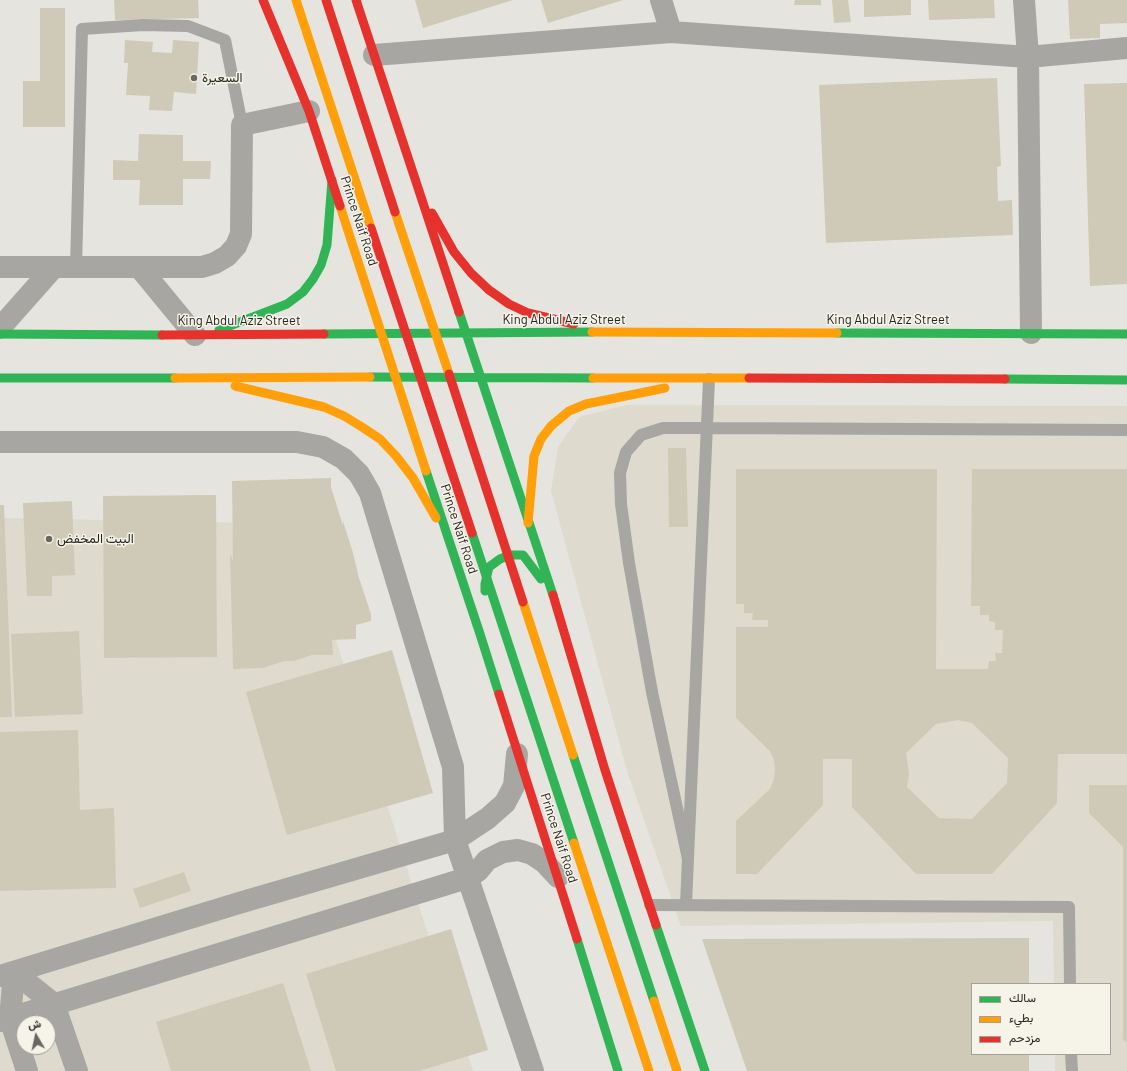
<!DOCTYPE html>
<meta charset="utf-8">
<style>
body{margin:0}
#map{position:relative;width:1127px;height:1071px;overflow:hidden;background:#e6e4de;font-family:Barlow,Vazirmatn,sans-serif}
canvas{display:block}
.legend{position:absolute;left:971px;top:983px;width:140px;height:72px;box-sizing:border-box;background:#f6f3e8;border:1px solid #a2a098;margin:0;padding:5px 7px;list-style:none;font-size:12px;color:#252420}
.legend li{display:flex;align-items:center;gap:8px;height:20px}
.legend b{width:20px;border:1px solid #a2a098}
.north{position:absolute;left:16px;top:1015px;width:40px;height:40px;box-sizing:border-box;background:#f6f3e8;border:1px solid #a2a098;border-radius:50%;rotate:351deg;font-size:11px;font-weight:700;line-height:16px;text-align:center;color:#252420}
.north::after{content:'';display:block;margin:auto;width:14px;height:18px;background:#696762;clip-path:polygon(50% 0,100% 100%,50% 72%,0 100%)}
</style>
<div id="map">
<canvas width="1127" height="1071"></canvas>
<ul class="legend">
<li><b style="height:5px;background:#30b455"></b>سالك</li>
<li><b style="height:5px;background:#ff9f0a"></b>بطيء</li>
<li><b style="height:5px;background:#e5322d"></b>مزدحم</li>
</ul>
<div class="north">ش</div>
</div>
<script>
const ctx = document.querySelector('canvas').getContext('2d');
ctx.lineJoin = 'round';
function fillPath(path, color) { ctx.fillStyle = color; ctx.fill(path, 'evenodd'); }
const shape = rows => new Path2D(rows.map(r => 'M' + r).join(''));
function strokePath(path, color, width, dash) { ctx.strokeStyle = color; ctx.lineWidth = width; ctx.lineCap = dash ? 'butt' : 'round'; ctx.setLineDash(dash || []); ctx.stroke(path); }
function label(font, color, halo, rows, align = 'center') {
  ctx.font = font + ' Barlow,Vazirmatn,sans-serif'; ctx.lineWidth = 3; ctx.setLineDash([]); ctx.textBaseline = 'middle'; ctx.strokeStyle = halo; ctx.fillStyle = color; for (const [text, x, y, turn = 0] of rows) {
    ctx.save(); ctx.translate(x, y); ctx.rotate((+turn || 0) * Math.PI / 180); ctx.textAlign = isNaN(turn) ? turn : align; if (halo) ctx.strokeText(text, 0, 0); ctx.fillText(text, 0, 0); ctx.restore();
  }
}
fillPath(shape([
 [627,405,1127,406,1127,1071,1055,1071,1055,1054,1110,1054,1110,984,1054,984,1053,921,681,926,627,771,551,491,558,447,579,417],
 [0,518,300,524,414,891,473,1071,0,1071],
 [24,1023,48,1023,48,1047,24,1047]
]), '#dedacd');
fillPath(shape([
 [114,0,198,0,199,18,115,20],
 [415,0,513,0,423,28],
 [541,0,623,0,548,23],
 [795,0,821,0,821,5,794,5],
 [832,0,848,0,851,22,834,23],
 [864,0,911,0,911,15,864,17],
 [928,0,994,0,995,18,929,20],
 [1068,0,1127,0,1127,23,1100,24,1100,38,1070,39],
 [40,8,65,8,65,127,23,127,23,81,40,81],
 [125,40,153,42,152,52,172,53,173,40,199,42,196,94,174,92,172,111,149,110,150,96,126,95,128,63,124,63],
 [997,78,1001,166,997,167,998,201,1012,200,1013,235,826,243,819,85],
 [1127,83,1127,284,1090,286,1084,84],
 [139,134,183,135,183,161,211,161,210,179,183,179,183,205,139,205,140,180,113,180,113,160,138,161],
 [668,448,686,448,688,527,669,527],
 [736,469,937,469,936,669,988,669,989,661,996,661,995,653,1002,653,1003,630,995,630,995,622,989,621,989,615,980,615,980,606,971,606,972,469,1127,469,1127,754,1058,754,1057,803,992,874,916,874,852,807,852,759,823,759,823,805,757,874,736,874,736,821,770,789,774,779,775,770,774,760,770,751,736,718,736,627,768,627,768,620,752,620,753,613,744,613,744,604,736,604],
 [958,720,972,723,1008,758,1007,783,972,819,939,818,907,787,909,774,906,753,936,724],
 [331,478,331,487,343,526,343,521,353,553,359,578,371,614,371,621,356,625,356,639,332,640,333,655,312,655,294,661,284,661,263,668,233,669,230,554,233,561,232,481],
 [216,495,217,657,104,658,103,496],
 [72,501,75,575,52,576,52,596,27,596,23,503],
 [0,505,4,505,12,717,0,717],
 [79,631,83,714,15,717,11,634],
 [392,650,433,793,287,835,246,692],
 [78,730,80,810,114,808,116,888,0,891,0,732],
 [1089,785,1127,785,1127,1043,1123,1039,1123,847,1089,813],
 [184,872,191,891,140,908,133,889],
 [451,929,488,1050,419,1071,336,1071,306,974],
 [1029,938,1029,984,972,984,972,1054,1029,1054,1029,1071,747,1071,702,939],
 [283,983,311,1071,171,1071,156,1022]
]), '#cfcab7');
strokePath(shape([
 [76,268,82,29,143,25,188,26,225,40,242,125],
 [688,859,652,692,629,563,621,504,620,473,626,452,641,435,663,428,706,428,1127,430],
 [686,904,709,379],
 [650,905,1069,907,1070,984],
 [1071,1054,1072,1071]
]), '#a7a6a2', 12);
strokePath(shape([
 [661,0,671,32],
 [1024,0,1028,57,1031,333],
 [374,55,671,32,1028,57,1127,48],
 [0,267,202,267,215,263,227,256,236,246,241,234,242,125,309,111],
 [139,267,195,335],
 [0,328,54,267],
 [0,442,297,442,323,447,344,459,359,474,370,493,453,767,455,840,533,1071],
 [14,972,54,1004,77,1071],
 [14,972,10,1019,27,1071],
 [0,976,239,903,455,840,488,818,505,803,514,786,517,754],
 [0,1021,467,878,478,871,487,860,503,852,518,850,532,854,544,862,558,877]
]), '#a7a6a2', 22);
strokePath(shape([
 [459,312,553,595],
 [219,330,287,304,303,292,313,279,321,265,327,245,332,180],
 [837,333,1127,334],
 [0,334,162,335],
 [324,334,592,332],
 [370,377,593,378],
 [0,378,175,378],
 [1005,379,1127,380],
 [426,471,480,634,499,694],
 [485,591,485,584,489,567,500,559,510,555,523,555,541,579],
 [656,925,705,1071],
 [577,939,618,1071]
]), '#30b455', 9);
strokePath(shape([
 [340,206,426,471],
 [592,332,837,333],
 [175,378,370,377],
 [593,378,749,378],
 [235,386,324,407,344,416,362,427,380,439,396,456,413,478,436,518],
 [528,523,534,456,541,439,551,426,569,411,586,404,665,388]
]), '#ff9f0a', 9);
strokePath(shape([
 [263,0,309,111,340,206],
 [356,0,459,312],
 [432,213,454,252,471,273,489,290,509,304,528,313,574,324],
 [162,335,324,334],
 [749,378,1005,379],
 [553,595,605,770,656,925],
 [499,694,577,939]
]), '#e5322d', 9);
strokePath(shape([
 [472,533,574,843],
 [573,755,654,1001]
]), '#30b455', 9);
strokePath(shape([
 [296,0,371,228],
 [395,212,449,374],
 [523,602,573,755],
 [574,843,649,1071],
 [654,1001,677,1071]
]), '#ff9f0a', 9);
strokePath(shape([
 [326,0,395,212],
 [371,228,472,533],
 [449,374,523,602]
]), '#e5322d', 9);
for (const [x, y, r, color] of [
 [194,78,4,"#696762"],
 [49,539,4,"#696762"]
]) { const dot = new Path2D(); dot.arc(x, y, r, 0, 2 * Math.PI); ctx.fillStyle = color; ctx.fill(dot); strokePath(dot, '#f6f3e8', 1.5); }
label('13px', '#252420', '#f6f3e8', [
 ["السعيرة",202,78],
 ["البيت المخفض",57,539]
], 'left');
label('13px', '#252420', '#f6f3e8', [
 ["Prince Naif Road",359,221,72],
 ["King Abdul Aziz Street",564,320],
 ["King Abdul Aziz Street",888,320],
 ["King Abdul Aziz Street",239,321],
 ["Prince Naif Road",459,529,72],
 ["Prince Naif Road",559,838,72]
]);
</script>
